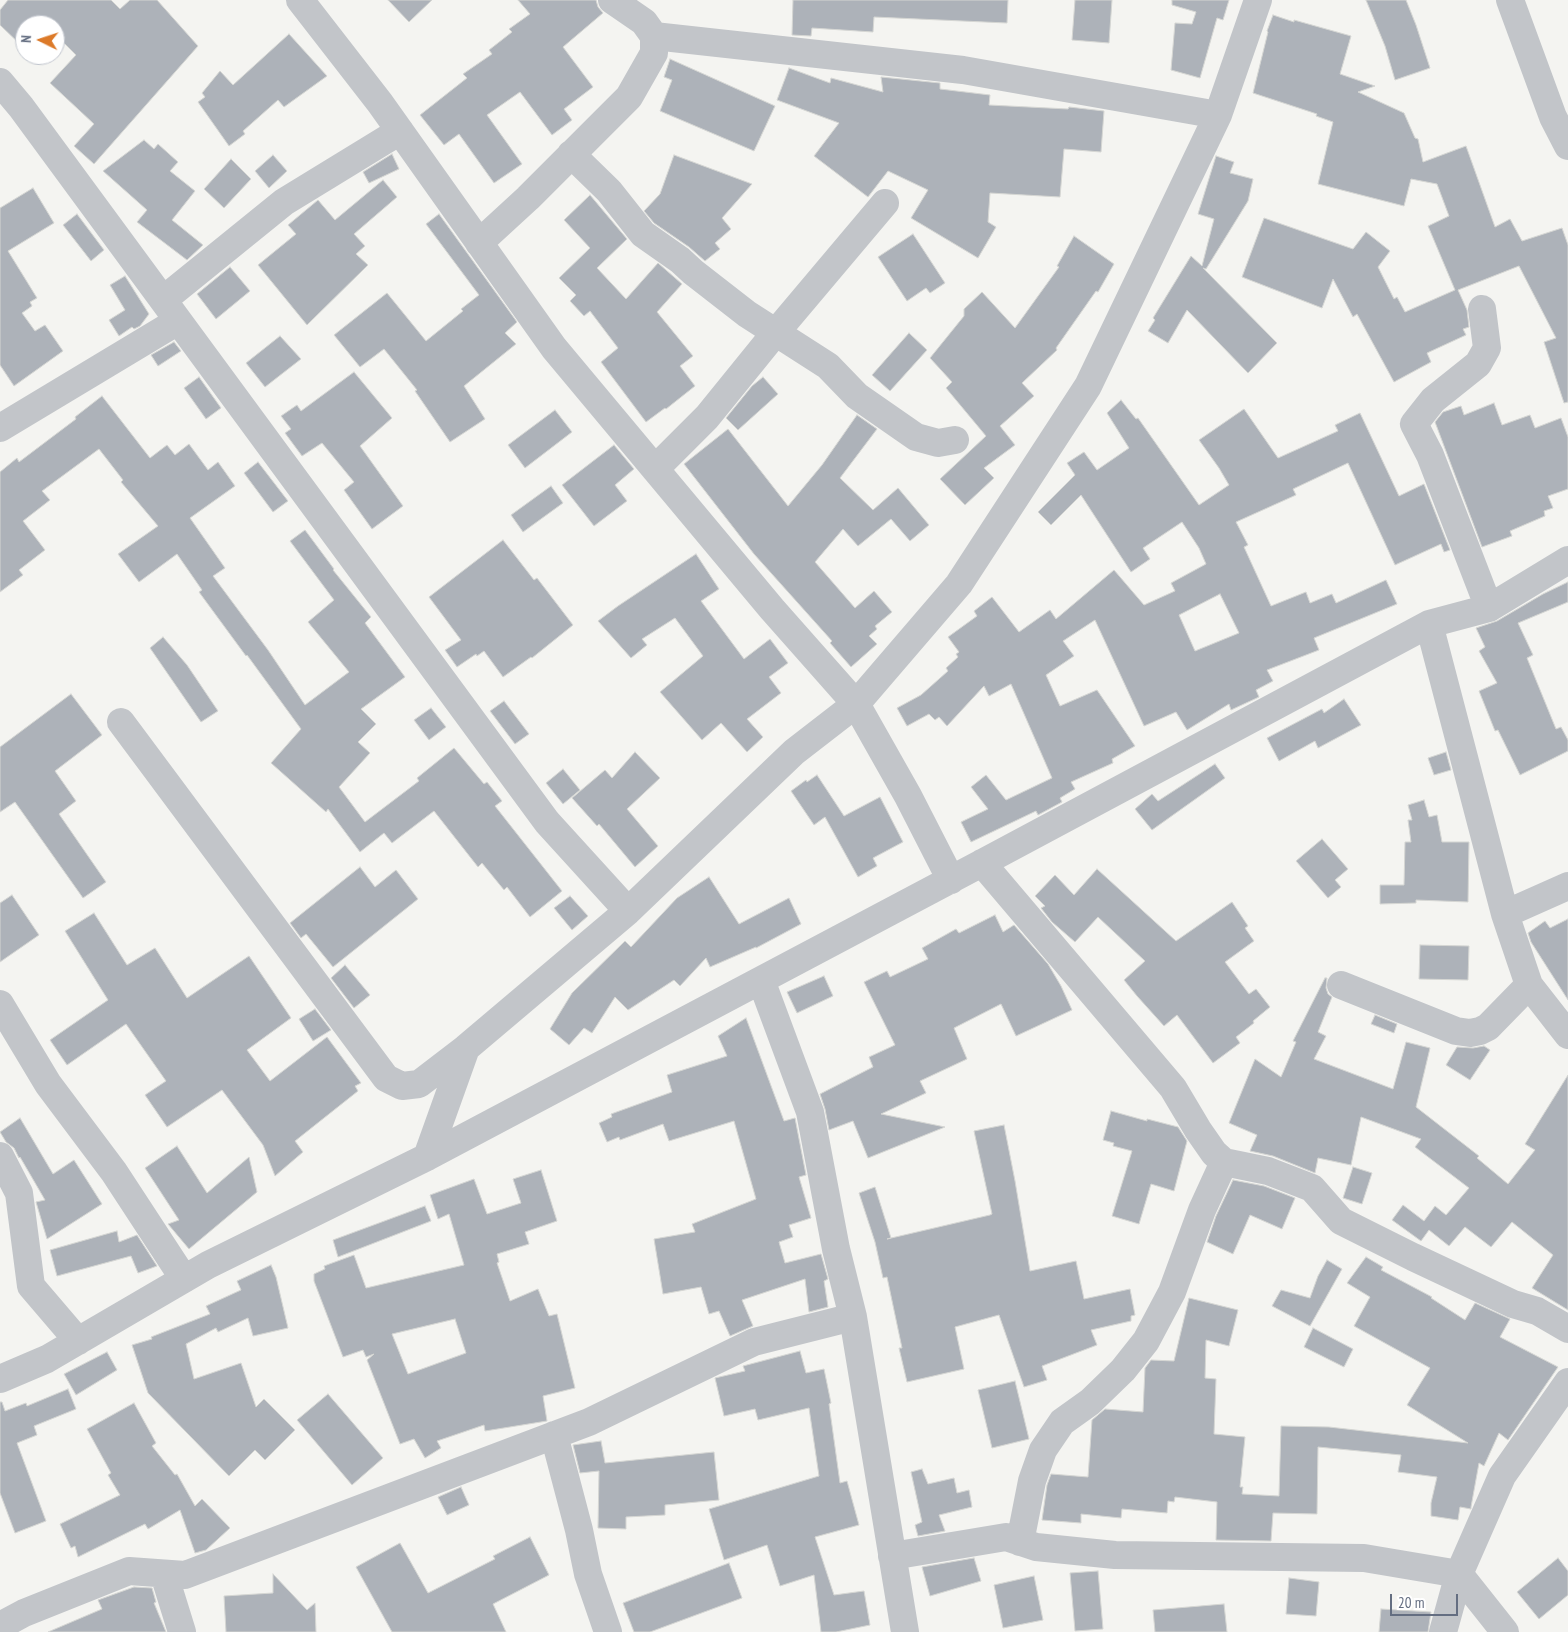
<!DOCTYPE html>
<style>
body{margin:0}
#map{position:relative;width:1568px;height:1632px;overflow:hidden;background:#f4f4f1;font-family:"PT Sans Narrow",sans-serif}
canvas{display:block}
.north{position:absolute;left:15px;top:15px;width:50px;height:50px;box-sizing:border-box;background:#fff;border:1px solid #c1c5cd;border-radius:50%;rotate:274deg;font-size:14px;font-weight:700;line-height:20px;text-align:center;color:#646e81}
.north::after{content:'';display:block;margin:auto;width:18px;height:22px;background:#dc7a29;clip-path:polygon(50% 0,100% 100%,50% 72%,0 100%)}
.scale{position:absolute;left:1390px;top:1594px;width:68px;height:22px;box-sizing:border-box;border:2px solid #646e81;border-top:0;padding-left:6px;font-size:15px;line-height:18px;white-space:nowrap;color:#646e81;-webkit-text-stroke:4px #fff;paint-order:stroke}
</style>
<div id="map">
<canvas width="1568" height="1632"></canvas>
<div class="north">N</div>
<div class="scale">20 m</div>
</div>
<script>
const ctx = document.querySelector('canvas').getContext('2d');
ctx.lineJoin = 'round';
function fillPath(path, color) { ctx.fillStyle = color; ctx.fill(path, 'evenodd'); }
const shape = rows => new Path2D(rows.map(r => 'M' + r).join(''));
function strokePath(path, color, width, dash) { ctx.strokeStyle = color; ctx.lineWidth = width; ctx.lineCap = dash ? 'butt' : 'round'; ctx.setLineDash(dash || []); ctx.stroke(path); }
const building = shape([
 [8,0,111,0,120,9,130,0,157,0,198,46,94,164,74,146,94,124,50,83,76,55,55,34,55,25,25,25,25,49,0,25,0,10,8,0],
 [388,0,432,0,409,22,388,0],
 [518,0,596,0,598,7,603,13,563,47,593,87,564,109,572,120,552,135,520,92,487,115,522,164,494,183,459,134,444,145,420,115,467,78,463,74,492,54,489,50,512,32,509,29,530,14,518,0],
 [793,0,1008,0,1007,23,874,17,873,32,812,28,811,36,792,35,793,0],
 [1075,0,1112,0,1109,43,1072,40,1075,0],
 [1172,0,1229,0,1223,20,1217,18,1200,78,1171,70,1175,23,1192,24,1196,12,1172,5,1172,0],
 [1366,0,1406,0,1416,25,1430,68,1395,80,1385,46,1366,0],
 [1273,15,1294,22,1294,20,1351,36,1340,74,1375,86,1358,92,1404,113,1415,138,1418,139,1423,162,1466,146,1495,227,1510,219,1522,241,1562,228,1568,245,1568,402,1564,403,1544,342,1556,338,1519,266,1458,290,1467,310,1469,327,1463,329,1466,335,1427,353,1431,362,1394,382,1357,314,1353,317,1333,279,1322,308,1242,277,1264,218,1353,249,1366,232,1390,251,1378,267,1394,299,1397,297,1405,312,1455,290,1428,226,1449,216,1437,184,1411,179,1404,206,1318,184,1333,122,1316,116,1317,114,1253,93,1268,32,1267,31,1273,15],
 [289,34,327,76,284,107,278,100,243,131,245,134,229,146,198,102,205,97,202,93,220,71,233,85,289,34],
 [670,59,775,106,754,151,660,111,672,80,664,77,670,59],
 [789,68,830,83,831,78,883,92,881,77,940,83,940,89,990,95,989,105,1068,109,1069,107,1104,111,1101,152,1064,149,1060,197,990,193,988,222,996,227,978,258,911,218,928,190,888,171,868,197,814,156,839,123,777,100,789,68],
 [144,140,154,149,158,144,178,162,170,171,195,191,172,220,203,245,187,260,137,222,147,210,103,171,144,140],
 [392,154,399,169,369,183,363,172,392,154],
 [273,155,287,171,269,188,255,171,273,155],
 [674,155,752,184,722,218,731,229,715,243,720,249,705,261,689,247,654,223,644,211,660,194,674,155],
 [1216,156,1234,162,1230,173,1253,179,1248,201,1206,269,1203,268,1277,343,1248,373,1187,310,1168,343,1148,331,1155,320,1153,318,1191,256,1202,266,1214,219,1198,214,1216,156],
 [231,159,251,179,224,208,204,189,231,159],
 [383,180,397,197,354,234,365,246,356,254,368,265,307,325,258,265,296,234,288,225,318,200,335,220,383,180],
 [33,188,54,223,8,251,37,298,30,302,32,306,22,313,35,331,45,325,63,351,14,386,0,365,0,208,33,188],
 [590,195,627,239,597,268,626,299,658,263,682,284,657,312,693,356,680,366,695,386,666,409,665,408,646,422,601,362,618,348,590,311,584,316,570,301,576,295,559,278,590,248,564,220,590,195],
 [77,214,104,250,91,261,63,225,77,214],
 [439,214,517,322,505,333,516,344,464,386,485,419,450,442,415,391,417,390,384,349,360,367,334,335,387,293,426,341,463,311,461,309,479,295,426,224,439,214],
 [913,234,945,283,930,293,926,288,907,301,878,257,913,234],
 [1074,236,1114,264,1098,292,1096,291,1056,348,1057,350,1022,383,1034,396,1000,426,1015,445,984,468,994,478,965,505,940,479,986,436,946,388,952,382,930,358,964,316,964,309,982,292,1015,328,1059,267,1057,266,1074,236],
 [230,267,250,291,216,319,197,294,230,267],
 [125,276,149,314,140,326,134,329,132,327,119,336,109,320,125,310,110,285,125,276],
 [909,333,927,350,890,391,872,375,909,333],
 [280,336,301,359,265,387,246,363,280,336],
 [174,342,181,351,158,366,151,355,174,342],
 [354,372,392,418,360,446,403,506,372,529,344,490,354,482,322,443,302,456,285,433,291,429,281,416,297,405,301,411,354,372],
 [199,377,221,408,206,419,184,388,199,377],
 [763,377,778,394,738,430,726,418,752,386,763,377],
 [102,396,150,458,167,445,175,455,189,444,208,470,218,462,235,486,190,518,225,568,213,576,268,650,305,705,349,672,308,622,334,600,290,541,305,530,334,569,333,570,371,617,365,623,405,677,361,709,376,724,358,742,370,753,339,787,365,822,419,781,417,778,454,748,484,784,487,782,502,801,495,806,562,891,530,917,507,887,504,890,482,863,478,867,434,811,392,843,384,833,360,852,328,809,326,812,271,763,301,729,247,655,246,656,199,592,202,590,177,554,139,582,118,554,158,526,121,482,123,480,99,449,42,491,50,500,23,521,45,550,19,570,23,575,0,592,0,472,17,458,19,462,76,419,75,417,102,396],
 [1121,400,1136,419,1138,418,1199,505,1229,485,1219,468,1199,440,1244,409,1278,458,1338,431,1335,425,1360,413,1399,496,1424,484,1450,550,1444,552,1441,544,1395,565,1348,463,1293,489,1296,495,1236,522,1248,545,1244,547,1271,606,1306,592,1310,603,1332,594,1336,603,1386,580,1397,604,1314,638,1319,650,1267,670,1273,681,1256,690,1259,697,1231,710,1229,704,1187,730,1176,712,1144,726,1095,620,1063,641,1074,656,1046,675,1060,706,1097,690,1135,746,1112,759,1113,763,1071,782,1075,789,1060,798,1062,802,1038,815,1036,811,971,842,961,822,988,809,971,787,986,775,1006,800,1052,778,1011,684,989,696,984,686,947,726,939,717,935,720,929,714,907,726,897,708,921,695,948,671,946,668,958,657,956,654,959,652,948,637,977,616,974,611,992,597,1019,632,1050,610,1056,619,1114,570,1144,605,1175,591,1171,583,1206,564,1199,548,1182,522,1143,548,1150,559,1131,572,1081,495,1051,525,1038,512,1075,475,1067,463,1084,452,1097,470,1129,448,1107,413,1121,400],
 [1220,594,1239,633,1195,651,1179,615,1220,594],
 [1494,403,1502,425,1530,415,1535,428,1561,418,1568,437,1568,489,1548,496,1553,508,1544,511,1545,516,1510,531,1512,536,1482,547,1435,422,1443,412,1461,406,1464,415,1494,403],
 [555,410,572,432,525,468,508,445,555,410],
 [857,415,877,429,840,478,873,510,898,488,929,525,910,541,891,519,858,546,843,529,815,562,855,608,874,591,892,612,875,626,877,629,869,636,877,644,851,667,830,643,832,641,754,554,684,464,728,429,788,506,822,465,857,415],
 [614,445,634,469,615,485,627,501,594,526,562,485,614,445],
 [258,462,288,501,273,512,244,473,258,462],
 [551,486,563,503,523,532,511,515,551,486],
 [503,540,534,580,537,578,573,625,532,658,531,657,503,677,484,651,477,656,476,654,457,667,445,650,461,640,429,597,503,540],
 [696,554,719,589,701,601,744,659,770,639,788,663,769,677,781,693,747,719,763,737,747,752,721,723,702,740,660,692,703,656,675,618,642,639,647,645,631,658,598,621,618,606,696,554],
 [1568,582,1568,602,1518,623,1533,655,1527,658,1556,729,1561,727,1568,740,1568,751,1520,775,1498,730,1495,731,1479,691,1497,683,1479,651,1485,647,1476,628,1497,621,1543,594,1568,582],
 [163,637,187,665,218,711,201,722,150,648,163,637],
 [71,694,102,735,55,771,76,801,59,814,106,882,83,898,15,802,0,812,0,747,71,694],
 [1344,699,1361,725,1318,748,1315,741,1279,761,1267,738,1322,709,1324,713,1344,699],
 [504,701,529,734,515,744,490,711,504,701],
 [431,708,446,727,429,740,414,720,431,708],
 [635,752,660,778,627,809,658,846,635,867,599,824,597,826,572,798,605,770,612,778,635,752],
 [1446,752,1451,770,1434,775,1428,758,1446,752],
 [1215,764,1225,778,1152,830,1135,809,1152,794,1158,801,1215,764],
 [563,769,580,790,563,804,546,783,563,769],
 [817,775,844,816,880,797,903,842,873,858,877,866,858,877,825,817,814,825,791,791,806,780,807,782,817,775],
 [1424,800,1429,817,1437,815,1442,842,1469,842,1468,902,1416,900,1416,903,1380,904,1380,885,1404,885,1405,842,1411,842,1408,820,1412,820,1408,805,1424,800],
 [1322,839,1348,869,1335,880,1341,887,1328,898,1296,861,1322,839],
 [360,867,375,887,396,870,418,899,333,967,306,934,301,938,290,923,360,867],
 [1097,869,1176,941,1232,902,1248,926,1245,928,1254,941,1225,962,1249,994,1256,989,1270,1007,1253,1021,1254,1023,1236,1037,1240,1043,1213,1063,1177,1015,1164,1026,1137,996,1124,980,1145,961,1098,917,1075,942,1052,922,1041,908,1045,906,1035,896,1055,875,1074,895,1097,869],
 [709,877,739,924,789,898,801,924,756,948,756,947,710,967,706,958,680,986,674,980,628,1010,615,997,592,1033,584,1028,569,1045,550,1029,572,993,625,941,631,947,677,898,709,877],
 [12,895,39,935,0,962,0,903,12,895],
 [570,896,588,916,572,930,554,908,570,896],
 [94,913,127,965,155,948,187,998,249,956,291,1018,247,1050,270,1081,327,1037,361,1083,355,1086,358,1091,295,1141,303,1152,275,1176,263,1145,222,1090,167,1127,145,1095,166,1081,126,1024,67,1065,50,1040,108,1000,65,931,94,913],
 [995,915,1003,932,1014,925,1048,964,1061,986,1072,1010,1016,1036,1001,1004,954,1028,967,1059,920,1081,926,1093,881,1114,945,1127,868,1158,853,1121,829,1130,825,1109,820,1094,873,1067,869,1057,895,1045,864,982,887,971,890,977,928,959,922,948,956,929,959,933,995,915],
 [1568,919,1568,1000,1531,942,1528,933,1545,921,1550,928,1568,919],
 [1420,945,1469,946,1468,980,1419,979,1420,945],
 [345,965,370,995,354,1008,331,978,345,965],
 [824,976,833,996,797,1013,787,992,824,976],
 [1325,978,1327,978,1326,988,1328,994,1332,997,1318,1032,1326,1036,1314,1059,1393,1089,1406,1042,1430,1048,1416,1107,1479,1156,1477,1158,1508,1184,1535,1150,1525,1144,1568,1075,1568,1310,1532,1288,1553,1255,1512,1222,1491,1247,1465,1227,1449,1246,1429,1230,1421,1241,1392,1220,1403,1205,1424,1221,1435,1206,1446,1215,1469,1188,1415,1147,1421,1139,1361,1117,1351,1165,1318,1158,1315,1173,1273,1156,1250,1151,1257,1135,1229,1123,1255,1059,1281,1077,1296,1042,1293,1041,1325,978],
 [315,1009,331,1030,313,1041,299,1019,315,1009],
 [1375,1015,1397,1024,1394,1033,1371,1024,1375,1015],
 [746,1018,784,1121,795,1118,806,1175,799,1177,811,1218,789,1225,793,1237,779,1242,785,1263,821,1254,828,1279,824,1281,828,1307,809,1312,805,1279,742,1300,753,1326,730,1336,719,1311,709,1314,701,1287,663,1294,654,1239,695,1232,692,1224,756,1199,734,1121,669,1141,663,1124,620,1140,619,1137,607,1142,599,1123,612,1117,611,1114,672,1092,667,1075,727,1056,718,1036,746,1018],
 [1484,1046,1490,1050,1470,1080,1446,1065,1457,1047,1473,1048,1484,1046],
 [1111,1111,1147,1121,1147,1119,1178,1127,1187,1141,1174,1191,1151,1184,1139,1224,1112,1216,1132,1151,1113,1146,1114,1143,1103,1140,1111,1111],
 [20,1118,53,1174,74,1160,102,1204,47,1239,36,1202,45,1200,20,1157,19,1158,14,1148,6,1142,0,1132,20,1118],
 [1004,1125,1015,1181,1030,1271,1076,1261,1084,1299,1130,1289,1135,1315,1131,1316,1131,1321,1091,1330,1097,1345,1042,1366,1047,1380,1024,1387,999,1315,955,1327,964,1369,907,1382,899,1348,902,1348,887,1277,883,1278,875,1242,859,1193,875,1187,891,1238,887,1239,990,1215,992,1214,974,1131,1004,1125],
 [177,1146,207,1193,249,1157,257,1192,189,1249,168,1224,179,1220,145,1168,177,1146],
 [1353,1167,1372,1173,1362,1204,1343,1198,1353,1167],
 [541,1170,557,1221,525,1232,529,1244,497,1254,499,1262,497,1263,510,1301,538,1289,549,1316,557,1314,575,1388,543,1396,547,1421,485,1431,484,1425,437,1441,441,1448,425,1458,414,1439,400,1444,367,1360,374,1354,366,1357,363,1350,343,1357,314,1281,314,1274,325,1269,324,1266,354,1255,366,1288,464,1265,449,1214,438,1219,430,1195,474,1179,487,1214,521,1203,513,1179,541,1170],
 [455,1319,466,1353,408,1374,392,1334,455,1319],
 [1233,1180,1264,1186,1295,1198,1282,1229,1250,1215,1233,1254,1207,1242,1216,1216,1233,1180],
 [425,1206,431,1221,338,1257,333,1240,425,1206],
 [117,1231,119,1242,137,1235,157,1266,138,1273,131,1256,57,1276,50,1250,117,1231],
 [1366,1257,1383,1267,1381,1270,1432,1297,1431,1298,1465,1320,1475,1303,1510,1319,1500,1337,1558,1367,1508,1440,1499,1433,1484,1466,1479,1463,1471,1507,1471,1509,1460,1507,1458,1520,1431,1516,1431,1503,1437,1477,1398,1472,1401,1455,1318,1447,1317,1514,1273,1513,1271,1541,1216,1540,1217,1502,1175,1497,1174,1502,1168,1501,1167,1513,1122,1509,1121,1518,1081,1514,1081,1523,1042,1520,1047,1485,1051,1474,1088,1477,1092,1420,1105,1409,1143,1412,1145,1368,1151,1360,1174,1361,1189,1298,1238,1310,1229,1346,1206,1340,1205,1378,1216,1379,1214,1434,1245,1437,1240,1487,1243,1487,1242,1494,1279,1496,1281,1426,1329,1427,1468,1443,1407,1405,1430,1368,1354,1326,1370,1297,1347,1283,1366,1257],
 [1327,1260,1342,1269,1310,1326,1272,1306,1281,1290,1310,1298,1318,1276,1327,1260],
 [271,1265,276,1277,288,1328,253,1336,248,1318,218,1332,216,1328,186,1344,194,1379,241,1363,256,1407,264,1399,295,1430,265,1460,255,1450,229,1476,148,1393,132,1345,152,1339,151,1337,210,1314,206,1306,241,1290,237,1281,271,1265],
 [1313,1328,1353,1349,1344,1367,1304,1347,1313,1328],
 [800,1351,806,1373,824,1369,831,1403,829,1404,840,1483,847,1481,859,1525,815,1537,834,1595,864,1591,870,1625,836,1632,821,1632,814,1575,780,1586,767,1545,724,1560,709,1509,819,1476,809,1408,758,1420,755,1409,724,1416,715,1378,745,1371,743,1366,800,1351],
 [107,1352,117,1370,76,1395,64,1374,107,1352],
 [1015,1381,1029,1439,992,1448,978,1390,1015,1381],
 [68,1389,76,1409,34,1426,37,1435,17,1443,46,1521,15,1533,0,1493,0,1402,2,1402,5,1411,26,1403,27,1406,68,1389],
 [328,1394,383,1458,352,1485,297,1420,328,1394],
 [134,1403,156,1443,152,1446,175,1475,177,1474,195,1506,202,1499,230,1528,206,1550,195,1553,180,1510,148,1529,145,1524,78,1557,75,1546,71,1548,60,1524,120,1495,108,1475,111,1473,87,1429,134,1403],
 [601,1441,605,1463,714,1452,719,1500,665,1505,665,1515,626,1517,626,1529,598,1528,599,1471,580,1473,573,1445,601,1441],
 [922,1469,928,1484,954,1478,957,1493,969,1490,972,1507,939,1515,945,1531,918,1536,915,1525,922,1522,911,1472,922,1469],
 [461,1487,469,1505,447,1515,438,1497,461,1487],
 [530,1537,549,1575,493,1604,506,1632,392,1632,356,1567,400,1543,428,1593,495,1559,493,1556,530,1537],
 [974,1558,981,1581,930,1596,922,1567,974,1558],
 [1558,1558,1568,1571,1568,1595,1539,1619,1517,1592,1558,1558],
 [729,1563,742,1598,650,1632,634,1632,623,1603,729,1563],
 [1098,1571,1103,1629,1075,1631,1070,1573,1098,1571],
 [273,1574,307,1610,315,1603,316,1632,226,1632,224,1596,273,1593,273,1574],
 [1034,1576,1043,1620,1003,1628,994,1585,1034,1576],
 [1289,1578,1319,1582,1316,1616,1286,1614,1289,1578],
 [134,1587,152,1588,156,1602,154,1603,166,1632,48,1632,102,1609,98,1600,134,1587],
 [1224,1604,1227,1632,1155,1632,1153,1610,1224,1604],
 [1381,1609,1431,1612,1428,1632,1379,1632,1381,1609]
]);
fillPath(building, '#adb2b9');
strokePath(building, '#d5d6d3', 1);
strokePath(shape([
 [300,0,380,103,554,348,772,609,856,704,908,796,951,880],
 [1510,0,1553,117,1568,146],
 [654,36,963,70,1218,115],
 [0,82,21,107,547,822,628,911],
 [571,154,609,191,643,234,680,260,693,272,747,314,828,366,857,396,916,437,938,443,955,440],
 [479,243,528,198,629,97,654,53,654,36,644,22,612,0],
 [163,300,284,202,400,131],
 [1482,309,1487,348,1478,364,1433,400,1414,424,1430,455,1489,608],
 [0,428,178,321],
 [655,469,707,417,767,343,885,203],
 [1429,624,1505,914,1529,985,1568,1035],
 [121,722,386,1078,402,1086,419,1084,466,1048],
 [982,863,1173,1088,1198,1130,1214,1153,1224,1162,1268,1171,1312,1188,1341,1221,1413,1257,1513,1304,1537,1311,1568,1329],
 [1505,914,1568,886],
 [761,980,810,1112,836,1249,853,1317,905,1632],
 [1341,985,1456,1031,1470,1033,1480,1031,1488,1027,1529,985],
 [0,1004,48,1084,114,1172,184,1279],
 [0,1156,19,1193,31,1286,78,1341],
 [427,1157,466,1048,628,911,794,752,856,704,959,584,1088,386,1218,115,1258,0],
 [0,1379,47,1359,208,1265,427,1157,982,863,1429,624,1489,608,1568,560],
 [554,1435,579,1530,588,1574,608,1632],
 [1020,1542,1032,1481,1043,1450,1062,1422,1090,1402,1123,1370,1146,1341,1172,1292,1202,1210,1224,1162],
 [892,1556,1006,1537,1036,1547,1115,1555,1364,1558,1459,1574,1505,1632],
 [164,1574,182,1632],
 [0,1626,24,1613,129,1571,185,1575,589,1422,754,1342,853,1317],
 [1443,1632,1459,1574,1502,1476,1568,1382]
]), '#c2c5c9', 28);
</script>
